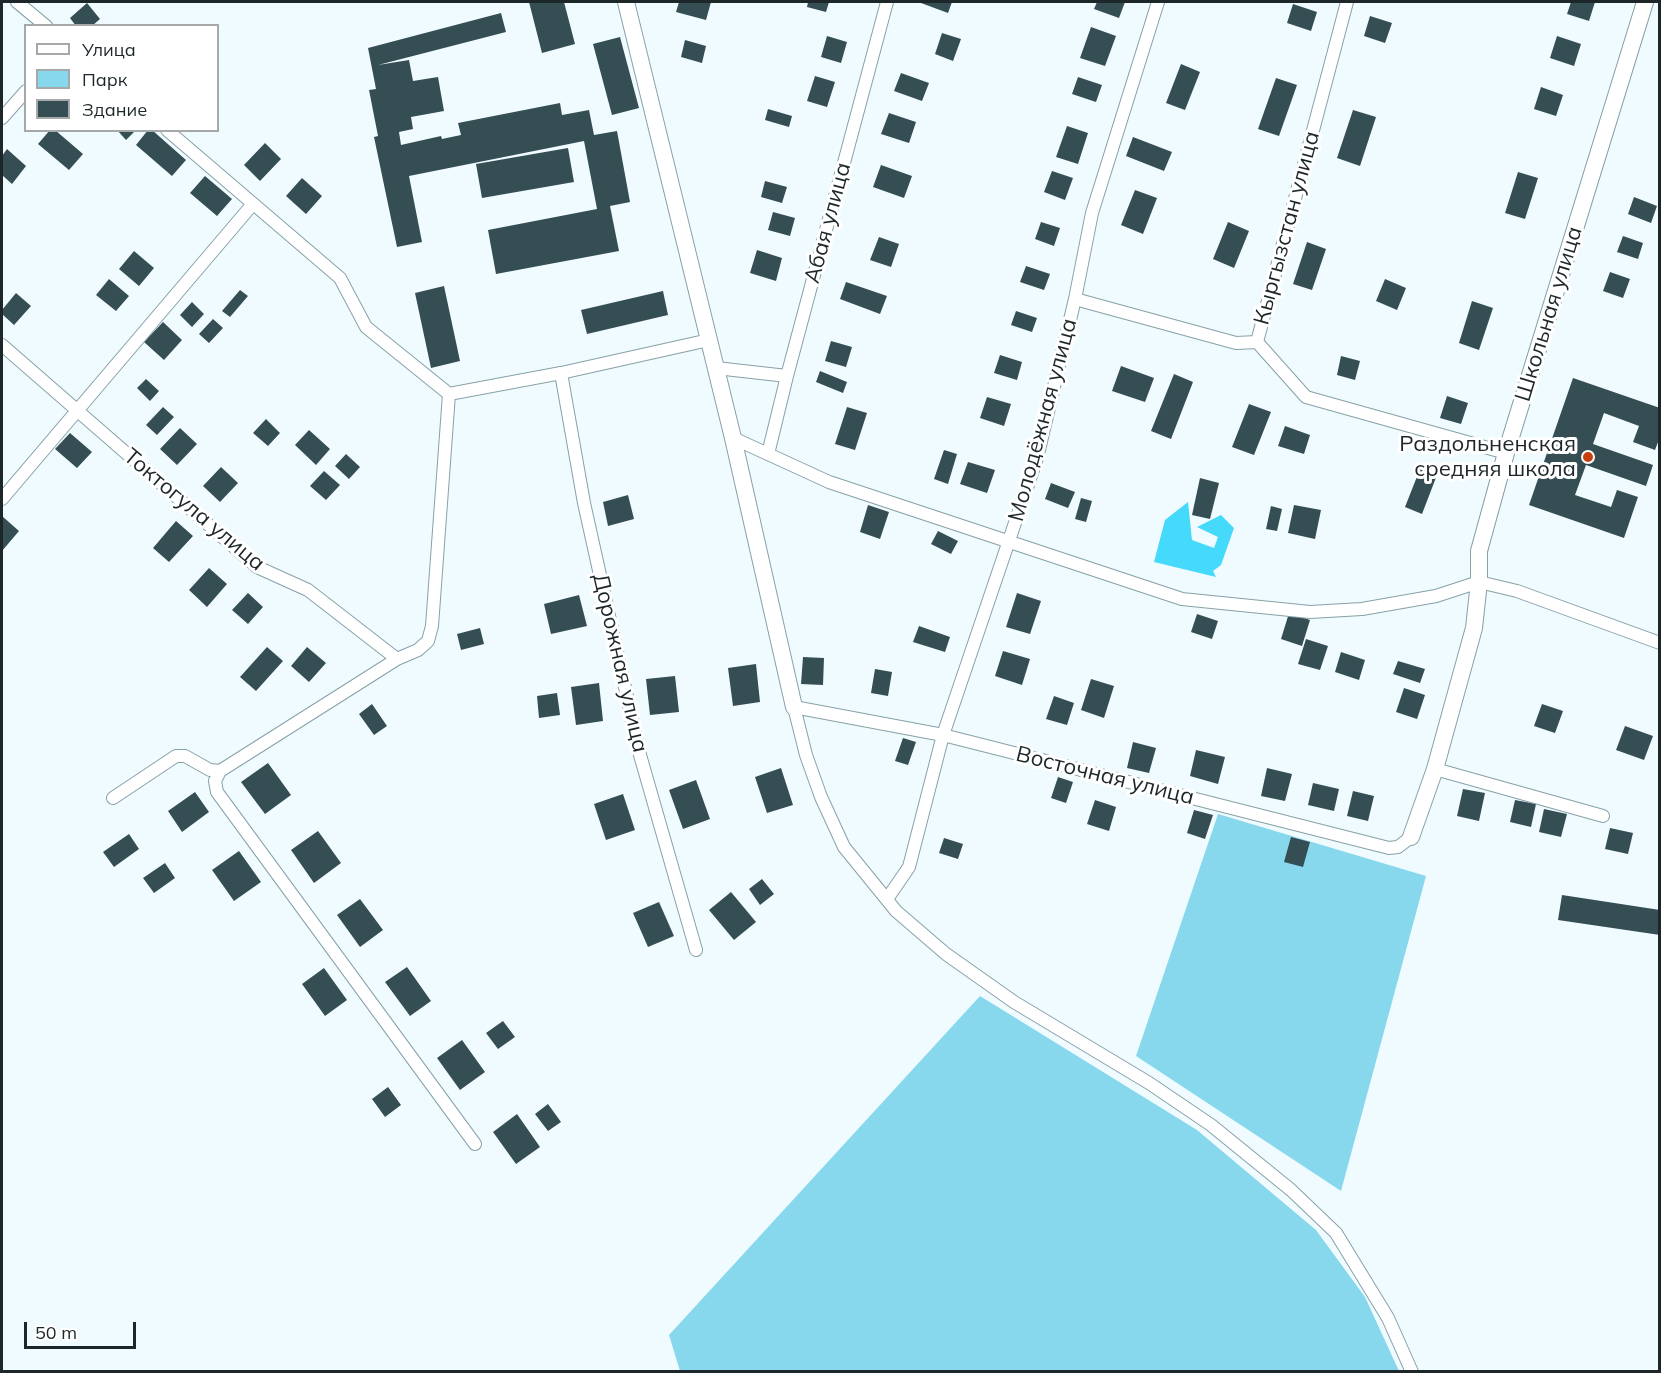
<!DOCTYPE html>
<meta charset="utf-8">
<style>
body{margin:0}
#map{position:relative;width:1661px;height:1373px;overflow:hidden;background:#f0fbff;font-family:Mulish,sans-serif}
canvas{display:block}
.frame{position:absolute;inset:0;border:3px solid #1d272a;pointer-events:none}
.legend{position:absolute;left:24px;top:24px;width:195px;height:108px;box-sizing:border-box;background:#fff;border:2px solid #a5a9aa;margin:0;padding:8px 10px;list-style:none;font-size:18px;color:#1d272a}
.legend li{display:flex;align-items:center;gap:12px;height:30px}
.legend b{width:30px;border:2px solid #a5a9aa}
.scale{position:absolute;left:24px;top:1322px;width:112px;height:27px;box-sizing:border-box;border:3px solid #1d272a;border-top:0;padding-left:8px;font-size:18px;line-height:21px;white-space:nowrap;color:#1d272a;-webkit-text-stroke:4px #fff;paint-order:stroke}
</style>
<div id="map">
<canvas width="1661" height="1373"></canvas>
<div class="frame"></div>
<ul class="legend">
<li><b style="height:8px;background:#fff"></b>Улица</li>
<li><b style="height:16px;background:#88d8ed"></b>Парк</li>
<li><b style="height:16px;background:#354e54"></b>Здание</li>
</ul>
<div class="scale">50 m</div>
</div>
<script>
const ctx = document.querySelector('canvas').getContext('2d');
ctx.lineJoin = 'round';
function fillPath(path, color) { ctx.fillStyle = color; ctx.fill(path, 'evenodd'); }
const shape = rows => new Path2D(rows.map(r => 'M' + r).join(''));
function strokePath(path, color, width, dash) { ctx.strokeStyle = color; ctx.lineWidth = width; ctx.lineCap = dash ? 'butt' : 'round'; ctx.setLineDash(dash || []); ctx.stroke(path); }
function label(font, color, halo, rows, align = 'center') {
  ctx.font = font + ' Mulish,sans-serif'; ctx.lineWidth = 6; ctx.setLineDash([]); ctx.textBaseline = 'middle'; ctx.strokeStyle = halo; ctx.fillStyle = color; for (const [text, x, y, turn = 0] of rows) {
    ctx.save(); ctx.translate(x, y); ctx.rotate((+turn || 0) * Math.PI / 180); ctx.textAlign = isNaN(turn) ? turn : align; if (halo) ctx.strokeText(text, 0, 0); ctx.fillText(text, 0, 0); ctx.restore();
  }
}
fillPath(shape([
 [1218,814,1426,876,1341,1191,1136,1056],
 [980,996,1197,1130,1316,1230,1365,1297,1399,1371,680,1371,669,1335]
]), '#88d8ed');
fillPath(shape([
 [1188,502,1192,540,1214,548,1218,537,1197,527,1221,515,1234,528,1221,565,1213,571,1216,577,1154,562,1165,520]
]), '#45d9fb');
fillPath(shape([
 [529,2,564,2,575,44,542,53],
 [679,2,711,2,706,20,676,12],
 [808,2,829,2,826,12,807,7],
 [921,2,952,2,948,13,921,3],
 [1097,2,1125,2,1119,18,1094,9],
 [1571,2,1595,2,1589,21,1567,14],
 [87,3,100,19,92,26,76,26,70,18],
 [1293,4,1317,12,1311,31,1287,23],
 [501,13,506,32,378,65,409,60,413,81,438,77,444,111,411,117,413,129,399,132,401,145,441,136,442,139,461,135,458,123,560,103,562,115,589,110,594,135,617,131,630,202,610,206,619,251,496,274,488,230,597,209,584,141,409,176,422,242,397,247,374,137,378,136,369,90,376,89,368,48],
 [1370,16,1392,23,1385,43,1364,36],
 [1091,27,1116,36,1105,66,1080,58],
 [942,33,961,39,953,61,935,54],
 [827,36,847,42,841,63,821,57],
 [1557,36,1581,44,1574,66,1550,58],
 [620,37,639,108,612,115,593,44],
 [685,40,706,46,702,63,681,57],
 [1181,64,1200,72,1185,110,1166,103],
 [901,73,929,83,922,101,894,91],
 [815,76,835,82,827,107,807,101],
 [1078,77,1102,85,1096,102,1072,94],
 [1276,78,1297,85,1279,136,1258,129],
 [1541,87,1563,95,1556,116,1534,109],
 [768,109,792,116,789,127,765,120],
 [1353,110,1376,117,1360,166,1337,158],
 [889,113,916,122,909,143,881,134],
 [1067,126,1088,133,1078,164,1056,157],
 [50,130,55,130,83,154,69,170,38,144],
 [117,130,136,130,126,140],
 [148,130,152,130,186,160,172,176,136,145],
 [1133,137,1172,152,1164,171,1126,156],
 [265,143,281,159,260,181,244,165],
 [568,148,574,182,482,198,476,164],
 [7,149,26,166,12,184,2,175,2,156],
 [881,165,912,176,904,198,873,187],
 [1052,171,1073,178,1065,200,1044,192],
 [1518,172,1538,178,1525,219,1505,213],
 [205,176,232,199,217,216,190,193],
 [302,178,322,196,306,214,286,196],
 [765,181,787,187,782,203,761,197],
 [1135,190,1157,198,1143,234,1121,225],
 [1634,197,1657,206,1651,223,1628,214],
 [773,212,795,218,790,236,768,230],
 [1041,222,1060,228,1054,246,1035,239],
 [1228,222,1249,231,1234,268,1213,259],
 [1623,236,1643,243,1638,259,1617,252],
 [879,237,899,244,891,267,870,260],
 [1307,242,1326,249,1312,290,1293,284],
 [757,250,782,258,776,281,750,273],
 [134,251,154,268,139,286,119,269],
 [1026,266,1050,274,1044,290,1020,282],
 [1610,272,1630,279,1623,298,1603,291],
 [109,279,129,296,116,311,96,295],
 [1385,279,1406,288,1397,310,1376,301],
 [846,282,887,296,880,314,840,299],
 [444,286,460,361,431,368,415,293],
 [240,290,248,296,230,317,222,311],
 [663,291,668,315,587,334,581,310],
 [16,293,31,306,14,325,2,314,2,310],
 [1472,301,1493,308,1479,350,1459,343],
 [192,302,204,314,192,327,180,315],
 [1016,311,1037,318,1032,332,1011,325],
 [213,319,223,328,209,343,199,334],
 [163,322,182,340,164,360,144,342],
 [831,341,852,347,846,367,825,361],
 [1000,355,1022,362,1017,380,994,373],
 [1341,356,1360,361,1355,380,1337,375],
 [1121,366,1154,378,1145,402,1112,391],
 [820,371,847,382,843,393,816,382],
 [1174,374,1193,382,1171,439,1151,431],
 [1573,378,1660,408,1660,437,1655,450,1633,442,1639,426,1604,413,1593,444,1653,465,1646,486,1586,465,1575,495,1611,507,1617,490,1638,497,1624,538,1529,505],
 [146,379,159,391,150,401,137,388],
 [1447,396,1468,403,1461,424,1440,418],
 [987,397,1011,404,1004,426,980,418],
 [1249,404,1271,412,1254,455,1232,447],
 [163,407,174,417,157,435,146,425],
 [847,407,867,413,855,450,835,444],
 [266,419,280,433,268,446,253,433],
 [1285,426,1310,435,1304,454,1278,446],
 [180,428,197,444,177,465,160,449],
 [309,430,330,449,316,465,295,445],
 [70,433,92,452,77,468,55,449],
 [944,450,957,454,948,484,934,479],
 [346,454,360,467,349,479,335,466],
 [968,462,995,470,987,493,960,484],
 [221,467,238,483,220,502,203,486],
 [1420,469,1437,475,1422,514,1405,507],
 [324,471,340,485,326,500,310,486],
 [1200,478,1219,483,1210,519,1192,515],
 [1051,483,1075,492,1068,508,1045,499],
 [628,495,634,519,608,526,603,502],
 [1081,498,1092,501,1086,522,1075,519],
 [868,505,889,512,880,539,860,532],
 [1294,505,1321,510,1315,539,1288,533],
 [1271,506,1282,509,1277,531,1266,529],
 [2,516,19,531,2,551],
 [176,521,193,536,169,562,153,548],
 [938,531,958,541,951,554,931,544],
 [209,568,227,584,207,607,189,590],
 [248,593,263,607,248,624,232,610],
 [1017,593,1041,601,1030,634,1006,627],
 [579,595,587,626,551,634,544,604],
 [1289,613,1310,620,1302,646,1281,639],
 [1197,614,1218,621,1212,639,1191,632],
 [919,626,950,637,945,652,913,642],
 [480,628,484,644,461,650,457,634],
 [1306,639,1328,646,1320,670,1298,664],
 [267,647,283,661,256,691,240,677],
 [307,647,326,663,309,682,291,666],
 [1003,651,1030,659,1022,685,995,676],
 [1341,652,1365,660,1359,680,1335,672],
 [803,657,824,658,823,685,801,684],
 [1398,661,1425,669,1420,683,1393,674],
 [756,664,760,702,733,706,728,668],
 [875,669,892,672,888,696,871,693],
 [675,676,679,712,650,715,646,679],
 [1091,679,1114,686,1104,718,1081,710],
 [599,683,603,721,576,725,571,687],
 [1404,688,1425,695,1417,719,1396,712],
 [557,693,560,715,539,718,537,696],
 [1054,696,1074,703,1067,725,1046,719],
 [372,704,387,726,374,735,359,714],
 [1542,704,1563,711,1555,733,1534,726],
 [1625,726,1653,736,1644,760,1616,750],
 [903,738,916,742,908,765,895,761],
 [1133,742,1156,748,1149,773,1127,768],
 [1196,750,1225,757,1218,784,1190,776],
 [268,763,291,795,265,814,241,782],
 [781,768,793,805,767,813,755,777],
 [1267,768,1292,774,1285,801,1261,796],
 [1058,777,1073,782,1066,803,1051,798],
 [696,780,710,819,683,829,669,790],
 [1313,783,1339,789,1334,811,1308,805],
 [1463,789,1485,793,1479,821,1457,816],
 [1353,791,1374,796,1368,821,1347,816],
 [195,792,209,812,182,832,168,811],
 [623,794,635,830,606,840,594,804],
 [1095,800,1116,807,1109,831,1087,824],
 [1515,800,1536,804,1531,827,1510,822],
 [1544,809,1567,814,1561,837,1539,832],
 [1194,810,1213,815,1205,839,1187,833],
 [1610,828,1633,833,1628,854,1605,849],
 [318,831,341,863,314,883,291,850],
 [129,834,139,849,114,867,103,852],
 [1291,837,1310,842,1303,867,1284,862],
 [944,838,963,844,958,859,939,853],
 [239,851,261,882,234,901,212,870],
 [165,863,175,878,154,893,143,878],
 [762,879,774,894,760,905,749,889],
 [731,892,756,922,734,940,709,910],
 [1562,895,1660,910,1660,935,1558,920],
 [360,899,383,930,360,947,337,915],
 [659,902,674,936,648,947,633,913],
 [407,967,431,1001,410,1016,385,982],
 [324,968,347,1000,325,1016,302,984],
 [503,1021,515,1037,498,1049,486,1033],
 [462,1040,485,1072,460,1090,437,1058],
 [388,1087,401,1105,385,1117,372,1099],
 [548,1104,561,1122,548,1131,535,1114],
 [517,1114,540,1147,516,1164,493,1132]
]), '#354e54');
const street = shape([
 [17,2,46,26],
 [2,118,26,91],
 [167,130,340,278,366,327,449,394],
 [1075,299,1236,343,1257,342,1347,2],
 [1257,342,1306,397,1506,453],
 [2,345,257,567,308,590,397,659],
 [716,368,787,376,887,2],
 [561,373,584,503,640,755,696,950],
 [449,394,432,626,428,641,418,650,397,659,220,771,215,781,217,792,475,1144],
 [449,394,561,373,709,340],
 [733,438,829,482,1182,599,1310,612,1362,609,1436,596,1479,582,1517,591,1660,643],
 [768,454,787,376],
 [2,499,252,205],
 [1435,769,1603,816],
 [113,798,176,756,185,756,210,770,220,771],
 [1411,837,1398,847,1389,848,943,735,794,707,806,755,821,797,844,847,896,911,946,954,1014,1002,1149,1083,1211,1125,1291,1190,1336,1233,1388,1318,1412,1372],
 [887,899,909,867,943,735,1037,458,1075,299,1092,213,1158,2]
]);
const secondary = shape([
 [626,2,733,438,794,707],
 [1411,837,1435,769,1474,628,1479,582,1479,551,1506,453,1645,2]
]);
strokePath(street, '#86a1a8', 14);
strokePath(secondary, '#86a1a8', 18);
strokePath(street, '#fff', 12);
strokePath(secondary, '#fff', 16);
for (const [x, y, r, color] of [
 [1588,457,6,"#c73f10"]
]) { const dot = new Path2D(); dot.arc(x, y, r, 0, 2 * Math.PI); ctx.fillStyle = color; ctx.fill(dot); strokePath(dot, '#fff', 2); }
label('22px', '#1d272a', '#fff', [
 ["Абая улица",828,223,-75],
 ["Кыргызстан улица",1287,228,-75],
 ["Школьная улица",1549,314,-73],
 ["Молодёжная улица",1043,420,-75],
 ["Токтогула улица",194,510,40],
 ["Дорожная улица",620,663,77],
 ["Восточная улица",1105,776,14]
]);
label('22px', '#1d272a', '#fff', [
 ["Раздольненская",1576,444],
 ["средняя школа",1576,469]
], 'right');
</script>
